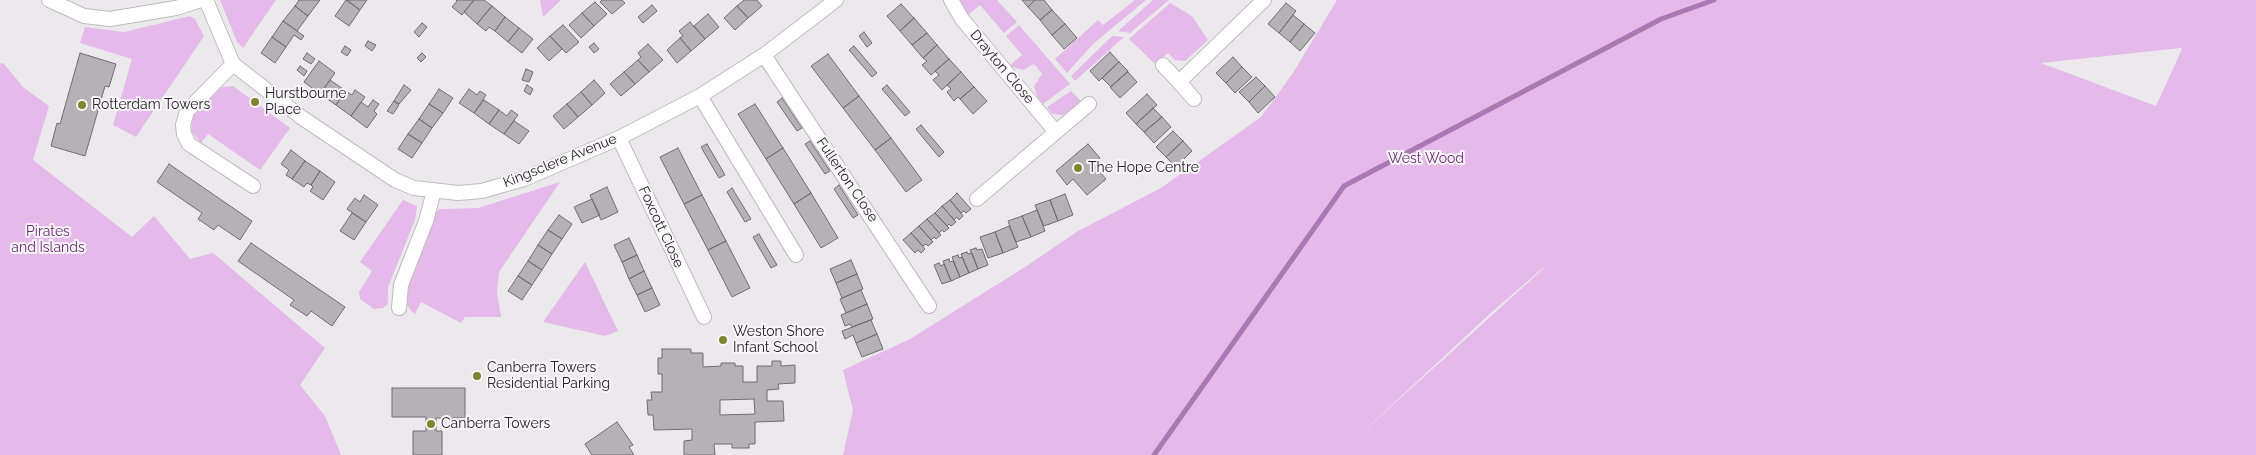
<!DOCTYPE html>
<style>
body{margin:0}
canvas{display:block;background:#ebe9ec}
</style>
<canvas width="2256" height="455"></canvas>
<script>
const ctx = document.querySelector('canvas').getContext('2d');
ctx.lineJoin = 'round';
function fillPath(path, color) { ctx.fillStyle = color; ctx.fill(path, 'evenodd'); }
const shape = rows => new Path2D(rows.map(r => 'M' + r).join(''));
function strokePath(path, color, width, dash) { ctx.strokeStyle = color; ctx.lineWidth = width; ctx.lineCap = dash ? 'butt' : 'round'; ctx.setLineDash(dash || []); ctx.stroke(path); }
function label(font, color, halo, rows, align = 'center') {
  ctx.font = font + ' Raleway,sans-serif'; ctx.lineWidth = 4; ctx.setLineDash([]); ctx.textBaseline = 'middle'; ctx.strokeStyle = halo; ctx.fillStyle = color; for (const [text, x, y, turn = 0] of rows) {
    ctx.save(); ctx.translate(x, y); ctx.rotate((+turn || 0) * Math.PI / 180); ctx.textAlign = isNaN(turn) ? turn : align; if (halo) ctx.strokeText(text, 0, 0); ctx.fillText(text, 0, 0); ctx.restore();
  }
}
fillPath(shape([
 [220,0,276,0,243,48,237,42],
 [540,0,561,0,543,17],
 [957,0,997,0,1017,22,1004,33,980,5,967,16],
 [1135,0,1146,0,1093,44,1067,73,1055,59,1098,20,1103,25],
 [1153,0,1169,0,1130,33,1118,31],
 [1337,0,2256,0,2256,455,843,455,853,410,843,370,910,339,1025,267,1078,231,1161,188,1261,117,1293,73],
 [2182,49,2156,106,2041,63,2181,48],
 [1543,268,1543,269,1353,441,1492,312],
 [1170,3,1192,16,1208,40,1185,61,1175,60,1168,53,1155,64,1129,39],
 [190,16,195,19,204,36,136,137,113,125,132,59,80,43,85,27,124,32],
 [1019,25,1070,84,1043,104,1037,96,1034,86,1042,74,1034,64,1023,70,1009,66,1022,55,1006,36],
 [1112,36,1124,37,1075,81,1071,76],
 [0,63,4,64,24,88,49,106,33,160,132,237,154,216,190,259,213,253,325,348,300,385,325,416,341,455,0,455],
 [233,86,290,128,260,170,208,134,201,143,191,131,193,116,222,87],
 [1071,91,1081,101,1064,115,1052,114,1047,107],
 [560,182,499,272,497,292,501,317,465,317,461,323,421,302,415,314,411,311,407,305,407,288,436,213,439,209,478,208],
 [403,200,417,206,415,220,388,287,388,304,383,308,374,309,360,299,359,292,372,271,360,262],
 [585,262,618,331,605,336,543,322]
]), '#e5baeb');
strokePath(shape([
 [1154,455,1344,186,1661,19,1714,0]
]), '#aa78b2', 5);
const building = shape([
 [299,0,320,0,308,16,295,6,299,0],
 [346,0,360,10,349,26,335,16,346,0],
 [347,0,367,0,360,10,347,0],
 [456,0,474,0,462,15,452,7,457,1,456,0],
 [474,0,484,0,492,6,477,24,464,12,474,0],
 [602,0,622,0,625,3,612,14,600,2,602,0],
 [744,0,757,0,762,6,748,18,737,6,744,0],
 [1022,0,1035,0,1028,7,1022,0],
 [1035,0,1044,0,1052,10,1040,20,1028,7,1035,0],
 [595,2,607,14,594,26,582,13,595,2],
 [1286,3,1296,11,1279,33,1268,24,1286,3],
 [901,4,914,18,900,31,887,16,901,4],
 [652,5,657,11,643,23,638,17,652,5],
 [295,6,308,16,297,31,283,21,295,6],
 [492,6,505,17,495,31,489,27,486,31,477,24,492,6],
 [737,6,748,18,735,30,724,18,737,6],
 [1052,10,1065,24,1052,35,1040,20,1052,10],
 [582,13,594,26,581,38,569,25,582,13],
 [708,14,719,27,705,39,694,26,708,14],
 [1293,15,1304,24,1290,42,1279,33,1293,15],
 [505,17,519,28,508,42,495,31,505,17],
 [914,18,927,33,912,45,900,31,914,18],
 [283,21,304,36,301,40,294,35,286,47,272,37,283,21],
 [690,22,705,39,691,51,680,38,683,36,679,31,690,22],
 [422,23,427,27,419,37,414,32,422,23],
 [1065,24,1077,38,1064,49,1052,35,1065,24],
 [1304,24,1315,33,1300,51,1290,42,1304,24],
 [563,25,579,42,566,53,550,36,563,25],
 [519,28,533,39,522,53,508,42,519,28],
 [864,32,872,43,867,47,859,36,864,32],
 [927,33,937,45,923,58,912,45,927,33],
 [550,36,562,49,549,61,537,48,550,36],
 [272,37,286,47,275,63,261,53,272,37],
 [680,38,691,51,677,63,667,50,680,38],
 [368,41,376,45,372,51,365,46,368,41],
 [594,43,599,49,594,53,589,47,594,43],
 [648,44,663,60,649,72,638,60,641,57,638,53,648,44],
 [937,45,949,59,931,75,922,65,927,61,923,58,937,45],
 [345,46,351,50,347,56,341,52,345,46],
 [854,46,877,73,872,77,849,50,854,46],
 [1110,52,1119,62,1099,81,1090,71,1110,52],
 [80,53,116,64,109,87,105,86,85,156,51,146,57,123,60,124,80,53],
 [307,53,315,59,311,64,303,59,307,53],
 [422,53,426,57,421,62,417,58,422,53],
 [828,54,859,96,843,108,811,66,828,54],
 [1233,57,1242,67,1226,83,1216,73,1233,57],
 [949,59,961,72,942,90,933,80,939,75,935,71,949,59],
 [638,60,649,72,635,84,624,72,638,60],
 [319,61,335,73,320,94,304,82,319,61],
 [1119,62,1128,71,1111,87,1102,78,1119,62],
 [300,66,307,71,304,76,297,70,300,66],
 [1242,67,1252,77,1235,93,1226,83,1242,67],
 [526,69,533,72,529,82,522,80,526,69],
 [624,72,635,84,621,96,610,84,624,72],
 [961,72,974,87,960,99,958,97,954,101,947,92,951,89,947,85,961,72],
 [1128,72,1137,82,1120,98,1110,87,1128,72],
 [1256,77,1265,86,1249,102,1239,92,1256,77],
 [330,80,346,91,336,105,320,94,330,80],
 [594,80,605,93,592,105,581,92,594,80],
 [404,85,411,90,399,104,394,101,404,85],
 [527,85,533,89,530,95,524,91,527,85],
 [887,85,910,112,905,116,882,89,887,85],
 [1265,86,1275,97,1258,113,1249,102,1265,86],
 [974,87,987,101,973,114,960,99,974,87],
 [439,89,453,98,443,113,429,104,439,89],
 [469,89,477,95,480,91,486,95,474,113,459,103,469,89],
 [355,90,365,97,351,116,336,105,346,91,352,95,355,90],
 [581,92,592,105,578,117,567,104,581,92],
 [1147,94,1157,105,1136,124,1126,113,1147,94],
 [859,96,891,138,875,150,843,108,859,96],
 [782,98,802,128,797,131,777,102,782,98],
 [373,100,379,104,374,111,377,114,367,128,351,116,361,102,368,107,373,100],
 [484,100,499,110,489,124,474,113,484,100],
 [394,101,399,105,393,114,387,111,394,101],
 [429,104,443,113,432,128,419,119,429,104],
 [567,104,578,117,564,129,553,116,567,104],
 [755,104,783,148,766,159,738,114,755,104],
 [1153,108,1162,117,1144,132,1136,124,1153,108],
 [499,110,507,116,511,110,518,115,504,134,489,124,499,110],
 [1162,117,1171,127,1154,143,1144,132,1162,117],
 [419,119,432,128,422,143,408,134,419,119],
 [514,121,529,131,519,144,504,134,514,121],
 [921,125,944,152,939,157,916,129,921,125],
 [1173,131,1183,141,1166,157,1156,147,1173,131],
 [408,134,422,143,412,158,398,149,408,134],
 [891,138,922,180,906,192,875,150,891,138],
 [810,141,830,171,825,174,805,144,810,141],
 [1183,141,1192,151,1176,167,1166,157,1183,141],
 [707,144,725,175,719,178,701,147,707,144],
 [1088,144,1100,158,1093,164,1106,179,1087,195,1073,179,1067,185,1056,171,1088,144],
 [678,148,702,195,684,204,660,157,678,148],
 [783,148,811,193,794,204,766,159,783,148],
 [291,150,305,161,292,179,286,175,289,170,281,164,291,150],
 [305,161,320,171,311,185,307,183,304,187,292,179,305,161],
 [169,164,252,221,240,240,218,225,214,230,198,219,202,213,157,182,169,164],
 [320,171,335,182,323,200,310,191,313,187,311,185,320,171],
 [839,185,858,215,853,218,834,189,839,185],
 [607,187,618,212,601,220,590,195,607,187],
 [732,188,751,219,745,222,727,192,732,188],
 [811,193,838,238,821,248,794,204,811,193],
 [957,193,971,209,966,213,964,211,961,213,950,200,957,193],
 [1065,194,1073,215,1058,221,1050,200,1065,194],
 [364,195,378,205,366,222,347,209,355,198,360,202,364,195],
 [702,195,726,241,708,250,684,204,702,195],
 [592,199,600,215,582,223,574,207,592,199],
 [950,200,963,216,959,220,957,217,954,220,942,206,950,200],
 [1050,200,1058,221,1044,226,1035,205,1050,200],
 [942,206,956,222,951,226,949,224,947,226,935,213,942,206],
 [1037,210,1045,231,1031,237,1022,216,1037,210],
 [352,213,366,222,354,240,340,231,352,213],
 [935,213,949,228,944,232,942,230,939,233,927,219,935,213],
 [559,215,572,224,562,239,548,230,559,215],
 [1022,216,1031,237,1016,242,1008,221,1022,216],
 [927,219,941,235,936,239,934,237,931,240,919,226,927,219],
 [919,226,933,242,928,246,926,244,923,246,911,233,919,226],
 [1009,226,1018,247,1003,253,995,232,1009,226],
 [548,230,562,239,552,254,538,245,548,230],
 [995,232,1003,253,988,258,980,237,995,232],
 [911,233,925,249,921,253,918,250,915,253,903,240,911,233],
 [759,234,777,265,771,268,753,237,759,234],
 [629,238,637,255,622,262,614,245,629,238],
 [726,241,750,288,732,297,708,250,726,241],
 [251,243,345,307,332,326,311,311,307,316,290,305,294,300,238,261,251,243],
 [538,245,552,254,542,270,528,261,538,245],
 [976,248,977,250,982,249,988,265,978,269,970,250,976,248],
 [967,252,968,254,972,253,978,269,969,273,961,254,967,252],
 [637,255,644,271,629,279,622,262,637,255],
 [958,255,959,258,962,257,969,273,960,277,952,257,958,255],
 [949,259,950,262,953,261,960,277,951,281,943,261,949,259],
 [851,260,857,274,836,283,830,269,851,260],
 [528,261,542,270,532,285,518,276,528,261],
 [939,263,941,266,944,264,951,281,942,284,934,265,939,263],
 [644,271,652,288,637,295,629,279,644,271],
 [857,274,863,289,842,298,836,283,857,274],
 [518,276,532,285,522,300,508,291,518,276],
 [652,288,660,305,645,312,637,295,652,288],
 [861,290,867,304,846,313,840,299,861,290],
 [867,304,873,319,852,327,850,324,845,326,841,315,867,304],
 [871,320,877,334,856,343,853,335,845,339,842,331,871,320],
 [877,334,883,349,862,357,856,343,877,334],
 [662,349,691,349,691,353,703,353,703,367,721,366,721,363,735,363,735,366,743,366,743,382,757,382,757,366,772,366,772,361,781,361,781,366,795,365,795,383,778,384,779,389,767,390,767,401,783,401,784,421,755,422,755,444,749,444,749,448,732,448,732,444,714,444,715,455,684,455,684,441,692,440,692,429,654,430,653,415,648,415,647,400,652,400,651,392,662,392,662,374,658,374,658,358,662,358,662,349],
 [754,399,755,414,720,415,720,400,754,399],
 [392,388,465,388,465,418,436,418,436,431,442,431,442,455,413,455,413,431,426,431,426,417,392,417,392,388],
 [617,422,633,445,629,447,634,455,592,455,585,444,617,422]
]);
fillPath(building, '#b4b2b4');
strokePath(building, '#6f6d6f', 1);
const minor = shape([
 [49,0,84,16,110,19,176,8,201,0],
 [206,0,233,64,301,117,395,180,414,188,458,193,482,191,524,179,619,138,700,96,764,55,836,0],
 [951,0,962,19,1055,131],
 [764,55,929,306],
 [233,64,187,111,183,125,184,134,189,144,253,186],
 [1163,65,1179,82,1264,0],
 [1179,82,1194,99],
 [700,96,796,255],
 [619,138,704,317],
 [977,199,1089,104],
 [399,308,401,285,426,221,434,191]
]);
strokePath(minor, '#bfbcbf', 16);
strokePath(minor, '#fff', 14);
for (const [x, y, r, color] of [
 [255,102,5,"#818530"],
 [82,105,5,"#818530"],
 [1078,168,5,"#818530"],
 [723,340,5,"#818530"],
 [477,376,5,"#818530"],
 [431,424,5,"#818530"]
]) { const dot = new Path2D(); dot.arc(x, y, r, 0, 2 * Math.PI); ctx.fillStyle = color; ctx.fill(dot); strokePath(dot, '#f9f6f9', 2); }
label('14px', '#242324', '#f9f6f9', [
 ["Drayton Close",1002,67,50],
 ["Kingsclere Avenue",560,161,-22],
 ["Fullerton Close",847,180,56],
 ["Foxcott Close",661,227,65]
]);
label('14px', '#242324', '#f9f6f9', [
 ["Hurstbourne",265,94],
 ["Place",265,110],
 ["Rotterdam Towers",92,105],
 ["The Hope Centre",1088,168],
 ["Weston Shore",733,332],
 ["Infant School",733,348],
 ["Canberra Towers",487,368],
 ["Residential Parking",487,384],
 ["Canberra Towers",441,424]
], 'left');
label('14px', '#6a2b73', '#f9f6f9', [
 ["West Wood",1426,159],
 ["Pirates",48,232],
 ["and Islands",48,248]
]);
</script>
